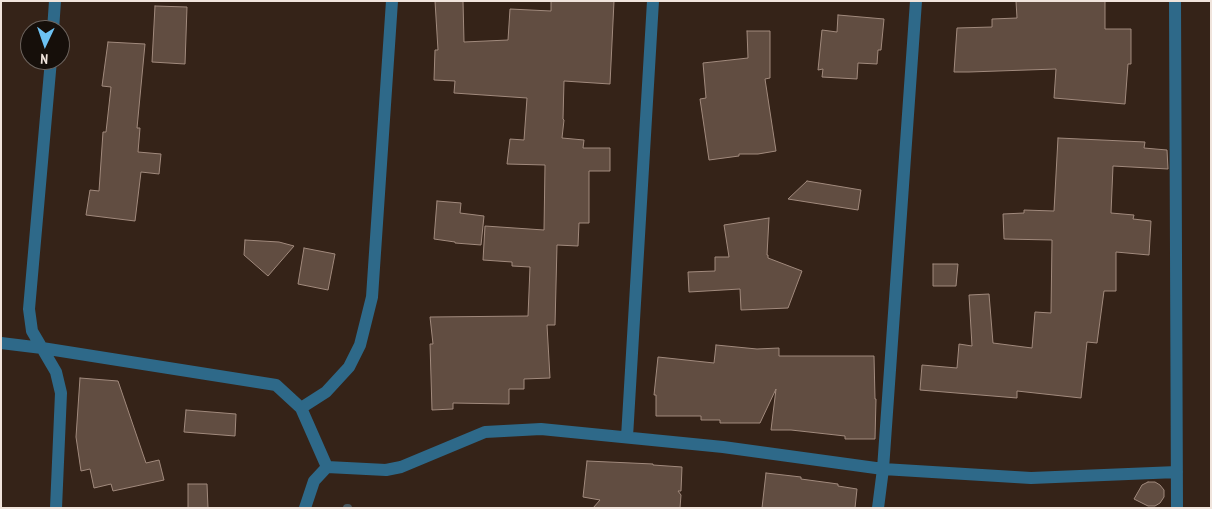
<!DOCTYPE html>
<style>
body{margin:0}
#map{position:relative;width:1212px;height:509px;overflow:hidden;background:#352318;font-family:"PT Sans Narrow",sans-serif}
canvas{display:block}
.frame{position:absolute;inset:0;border:2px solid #f0e4dc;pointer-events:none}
.north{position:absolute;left:20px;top:20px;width:50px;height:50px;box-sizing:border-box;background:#160f0a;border:1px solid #6d645e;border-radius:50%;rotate:183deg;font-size:14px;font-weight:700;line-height:20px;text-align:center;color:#f0e4dc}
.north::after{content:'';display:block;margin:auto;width:18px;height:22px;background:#6dc2f3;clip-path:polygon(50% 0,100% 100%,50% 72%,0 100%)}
</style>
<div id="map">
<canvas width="1212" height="509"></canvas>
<div class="frame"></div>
<div class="north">N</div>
</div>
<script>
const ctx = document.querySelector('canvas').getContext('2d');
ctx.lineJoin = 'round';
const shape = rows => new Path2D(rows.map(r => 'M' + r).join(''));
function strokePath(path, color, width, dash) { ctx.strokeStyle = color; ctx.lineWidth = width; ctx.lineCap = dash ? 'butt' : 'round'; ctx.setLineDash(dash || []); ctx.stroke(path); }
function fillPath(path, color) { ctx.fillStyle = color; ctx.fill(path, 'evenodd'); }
strokePath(shape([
 [347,508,348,508]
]), '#485860', 8);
const building = shape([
 [435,1,463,1,464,42,508,40,510,9,551,11,551,1,614,1,610,84,564,81,563,119,564,120,562,138,584,140,583,148,610,148,610,171,589,171,589,223,579,223,578,246,557,245,555,325,547,325,550,378,524,379,524,389,509,389,509,404,453,403,453,409,432,410,430,344,433,344,430,317,528,316,530,267,512,266,512,262,483,260,485,226,544,230,545,165,507,164,510,139,524,140,527,98,454,93,455,81,434,80,435,50,438,50,435,1],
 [1016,1,1105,1,1105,29,1131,29,1131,64,1128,64,1125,104,1054,98,1056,69,969,72,954,72,957,28,992,27,992,19,1017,18,1016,1],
 [155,6,187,7,185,64,152,62,155,6],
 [838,15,884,19,881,50,878,50,877,64,858,63,857,79,822,77,823,69,818,70,822,30,837,32,838,15],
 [747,31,770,31,770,78,765,79,776,151,758,154,739,154,739,156,709,160,700,99,706,98,703,63,748,58,747,31],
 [108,42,145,44,137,128,140,128,138,152,161,154,159,174,141,172,135,221,86,215,90,190,99,191,103,132,106,132,111,87,102,86,108,42],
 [1058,138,1145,142,1144,148,1167,150,1168,169,1113,166,1111,213,1134,215,1133,219,1151,221,1149,255,1116,252,1116,291,1104,291,1097,343,1087,342,1081,398,1017,391,1017,398,920,390,922,365,957,368,959,344,972,346,969,295,989,294,993,343,1032,348,1035,312,1051,313,1052,240,1004,239,1003,214,1024,213,1024,210,1054,211,1058,138],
 [807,181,861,190,858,210,788,199,807,181],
 [437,201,461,203,460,213,484,216,481,245,455,243,455,242,434,239,437,201],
 [769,218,767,255,768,255,768,258,802,271,788,308,741,310,740,289,689,292,688,272,715,271,715,257,729,257,724,225,769,218],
 [245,240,279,242,294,246,268,276,244,255,245,240],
 [304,248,335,254,328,290,298,284,304,248],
 [933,264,958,264,956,286,933,286,933,264],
 [716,345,757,349,779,348,779,356,874,356,875,399,876,399,875,439,845,439,845,436,791,430,771,430,776,389,760,423,720,423,720,420,701,420,701,416,656,416,656,395,654,395,658,357,714,363,716,345],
 [80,378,118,381,146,463,159,460,164,480,113,491,111,484,94,488,90,469,81,471,76,437,80,378],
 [186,410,236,414,235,436,184,432,186,410],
 [587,461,653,464,653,465,682,467,681,491,678,491,681,495,680,508,593,508,600,500,583,497,587,461],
 [766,473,801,477,801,479,838,484,838,486,857,489,855,508,762,508,766,473],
 [1148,482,1155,482,1160,485,1164,490,1164,497,1160,503,1155,506,1148,506,1134,499,1142,485,1148,482],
 [188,484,207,484,208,508,188,508,188,484]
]);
fillPath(building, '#614d41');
strokePath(building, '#a18a7d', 1);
strokePath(shape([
 [1175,1,1177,508],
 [53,30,55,1],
 [51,60,29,309,32,331,56,372,61,393,56,508],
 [1,343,42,348,276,385,301,408,327,467],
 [301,408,326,392,349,367,360,345,372,297,392,1],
 [627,437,653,1],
 [305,508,314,481,327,467,386,470,401,467,485,432,541,429,723,447,883,469,1031,478,1177,472],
 [878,508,883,469,916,1]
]), '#2e6989', 12);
</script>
